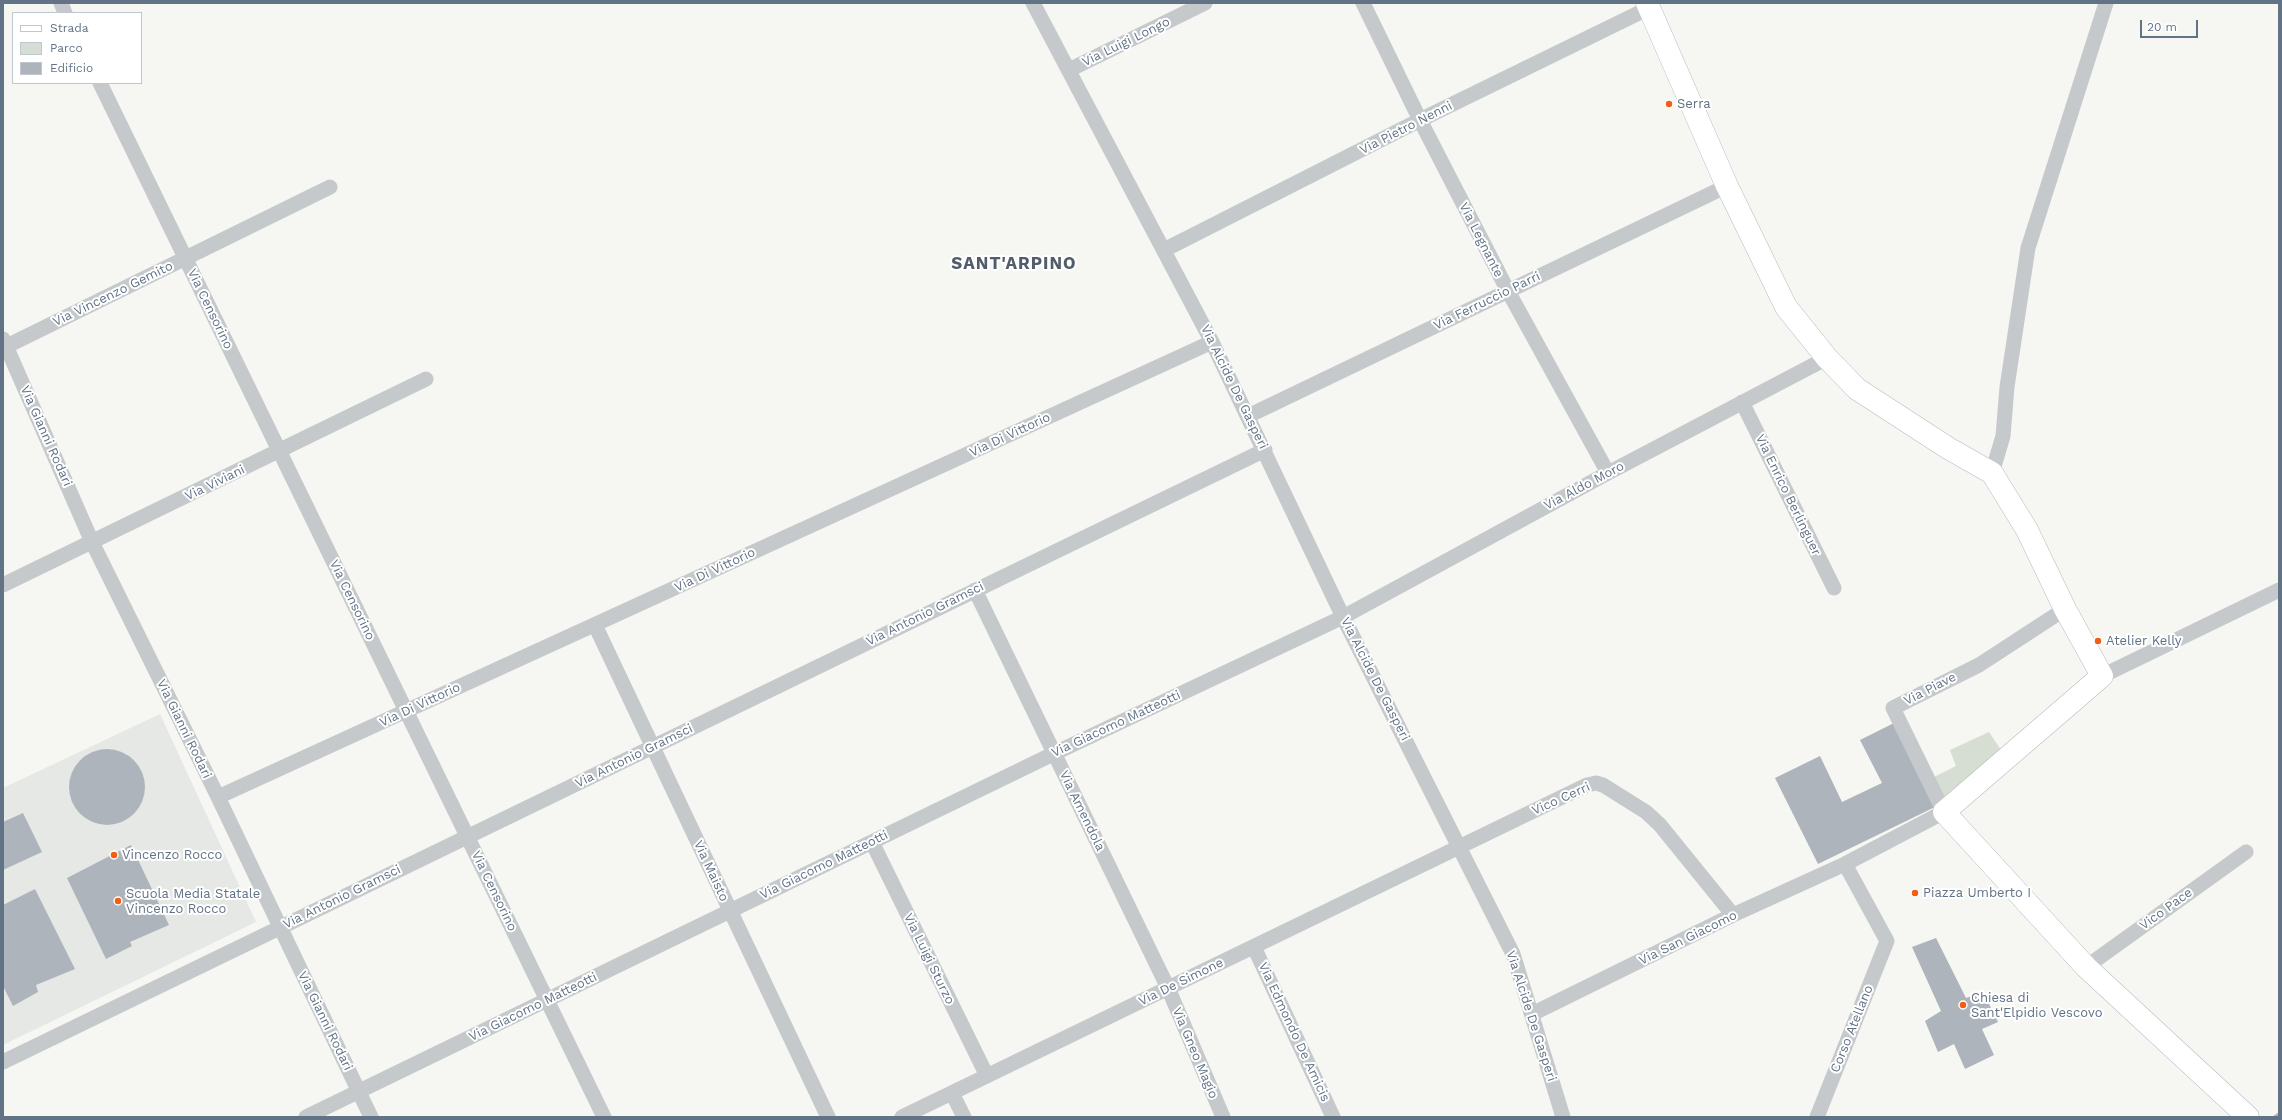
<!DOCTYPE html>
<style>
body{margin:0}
#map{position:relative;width:2282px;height:1120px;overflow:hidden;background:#f6f6f2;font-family:"Work Sans",sans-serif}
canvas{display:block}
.frame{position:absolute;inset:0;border:4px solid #627386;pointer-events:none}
.legend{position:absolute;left:12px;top:12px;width:130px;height:72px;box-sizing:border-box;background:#fff;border:1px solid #c0c7cf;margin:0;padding:5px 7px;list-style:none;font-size:12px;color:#627386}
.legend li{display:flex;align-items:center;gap:8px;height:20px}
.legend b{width:20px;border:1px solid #c0c7cf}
.scale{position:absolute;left:2140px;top:20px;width:58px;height:18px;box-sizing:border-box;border:2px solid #627386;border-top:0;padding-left:5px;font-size:12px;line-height:14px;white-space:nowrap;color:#627386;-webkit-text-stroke:3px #fff;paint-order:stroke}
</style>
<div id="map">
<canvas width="2282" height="1120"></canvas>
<div class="frame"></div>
<ul class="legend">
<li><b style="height:5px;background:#fff"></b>Strada</li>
<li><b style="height:11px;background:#d6ded3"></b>Parco</li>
<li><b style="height:11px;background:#adb4bb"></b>Edificio</li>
</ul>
<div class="scale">20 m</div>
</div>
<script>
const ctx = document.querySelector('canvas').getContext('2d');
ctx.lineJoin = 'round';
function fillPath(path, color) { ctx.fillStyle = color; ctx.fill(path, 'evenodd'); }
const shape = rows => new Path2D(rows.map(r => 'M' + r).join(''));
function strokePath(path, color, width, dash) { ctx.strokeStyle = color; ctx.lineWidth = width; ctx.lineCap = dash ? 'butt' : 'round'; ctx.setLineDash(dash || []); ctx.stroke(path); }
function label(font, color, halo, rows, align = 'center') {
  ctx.font = font + ' "Work Sans",sans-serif'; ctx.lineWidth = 4; ctx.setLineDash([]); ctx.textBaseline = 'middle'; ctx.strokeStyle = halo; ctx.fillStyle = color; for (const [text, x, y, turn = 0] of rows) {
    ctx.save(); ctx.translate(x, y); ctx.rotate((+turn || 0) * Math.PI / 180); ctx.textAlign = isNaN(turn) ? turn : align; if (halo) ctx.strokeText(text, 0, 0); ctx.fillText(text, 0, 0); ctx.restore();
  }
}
fillPath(shape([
 [160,714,256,922,3,1045,3,788]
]), '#e6e8e5');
fillPath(shape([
 [1989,732,2005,756,1949,805,1934,777,1956,766,1950,750]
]), '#d6ded3');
fillPath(shape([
 [1894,723,1935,807,1818,864,1775,778,1820,756,1842,802,1882,783,1860,740],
 '69 787a38 38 0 1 1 76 0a38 38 0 1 1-76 0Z',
 [23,813,42,852,3,870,3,822],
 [131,845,169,925,130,942,132,946,106,959,67,878],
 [35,889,75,969,36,985,38,992,13,1006,3,986,3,905],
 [1936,938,1966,998,1983,992,1998,1022,1982,1029,1994,1055,1965,1069,1954,1044,1938,1052,1925,1021,1941,1011,1912,947],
 [2279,1112,2279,1117,2272,1117]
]), '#adb4bb');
const secondary = shape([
 [1647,3,1727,186,1786,307,1827,358,1857,389,1948,448,1992,473,2027,530,2065,609,2102,676,1944,812,2086,967,2248,1117]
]);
strokePath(secondary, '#b7bcc1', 23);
strokePath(shape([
 [61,3,65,13],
 [1033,3,1212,342,1343,617,1513,954,1563,1117],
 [1363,3,1420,120,1508,291,1608,473],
 [1069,70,1205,3],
 [100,83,604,1117],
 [1164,250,1420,120,1649,8],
 [3,339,92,542,218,797,371,1117],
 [3,348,330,187],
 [1742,402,1834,588],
 [1248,416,1727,186],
 [1992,473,2003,436,2007,387,2028,248,2106,3],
 [3,585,426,379],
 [975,590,1168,988,1223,1117],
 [595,625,828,1117],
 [2102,676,2279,590],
 [218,797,1212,342],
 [872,842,987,1076],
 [1254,947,1333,1117],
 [2086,967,2246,852],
 [1532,1014,1733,915,1845,864,1944,812,1893,708,1979,665,2065,609],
 [3,1062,1265,450],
 [952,1093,964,1117],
 [306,1117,1055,753,1343,617,1608,473,1827,358],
 [902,1117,1587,785,1596,783,1603,785,1646,812,1660,825,1733,915],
 [1817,1117,1887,941,1845,864]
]), '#c5c9cc', 15);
strokePath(secondary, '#fff', 22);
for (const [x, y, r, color] of [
 [1669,104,4,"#f25e16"],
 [2098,641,4,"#f25e16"],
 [114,855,4,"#f25e16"],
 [1915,893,4,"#f25e16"],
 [118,901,4,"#f25e16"],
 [1963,1005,4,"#f25e16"]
]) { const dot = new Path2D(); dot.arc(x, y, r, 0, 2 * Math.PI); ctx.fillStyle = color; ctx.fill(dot); strokePath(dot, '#fff', 1.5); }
label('13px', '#627386', '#fff', [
 ["Via Luigi Longo",1126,42,-26],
 ["Via Pietro Nenni",1406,128,-27],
 ["Via Legnante",1481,240,63],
 ["Via Vincenzo Gemito",113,294,-26],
 ["Via Ferruccio Parri",1487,301,-26],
 ["Via Censorino",210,309,64],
 ["Via Alcide De Gasperi",1234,387,64],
 ["Via Di Vittorio",1010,435,-25],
 ["Via Gianni Rodari",46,436,66],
 ["Via Viviani",215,483,-26],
 ["Via Aldo Moro",1584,486,-28],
 ["Via Enrico Berlinguer",1788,495,64],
 ["Via Di Vittorio",715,570,-25],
 ["Via Censorino",352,600,64],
 ["Via Antonio Gramsci",925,614,-26],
 ["Via Alcide De Gasperi",1375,679,63],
 ["Via Piave",1930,689,-27],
 ["Via Di Vittorio",420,705,-25],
 ["Via Giacomo Matteotti",1116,724,-25],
 ["Via Gianni Rodari",184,729,64],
 ["Via Antonio Gramsci",634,756,-26],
 ["Vico Cerri",1561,799,-24],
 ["Via Amendola",1082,811,64],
 ["Via Giacomo Matteotti",824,865,-26],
 ["Via Maisto",711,871,65],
 ["Via Censorino",494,891,64],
 ["Via Antonio Gramsci",342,897,-26],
 ["Vico Pace",2166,909,-36],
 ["Via San Giacomo",1688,938,-26],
 ["Via Luigi Sturzo",929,959,64],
 ["Via De Simone",1181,982,-26],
 ["Via Giacomo Matteotti",533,1007,-26],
 ["Via Alcide De Gasperi",1531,1016,72],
 ["Via Gianni Rodari",325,1021,64],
 ["Corso Atellano",1852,1029,-68],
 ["Via Edmondo De Amicis",1294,1032,65],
 ["Via Gneo Magio",1195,1053,67]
]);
label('13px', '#627386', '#fff', [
 ["Serra",1677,104],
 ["Atelier Kelly",2106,641],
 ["Vincenzo Rocco",122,855],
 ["Piazza Umberto I",1923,893],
 ["Scuola Media Statale",126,894],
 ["Vincenzo Rocco",126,909],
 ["Chiesa di",1971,998],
 ["Sant'Elpidio Vescovo",1971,1013]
], 'left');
ctx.letterSpacing = '1px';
label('bold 17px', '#515d6a', '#fff', [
 ["SANT'ARPINO",1014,264]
]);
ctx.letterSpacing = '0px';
</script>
